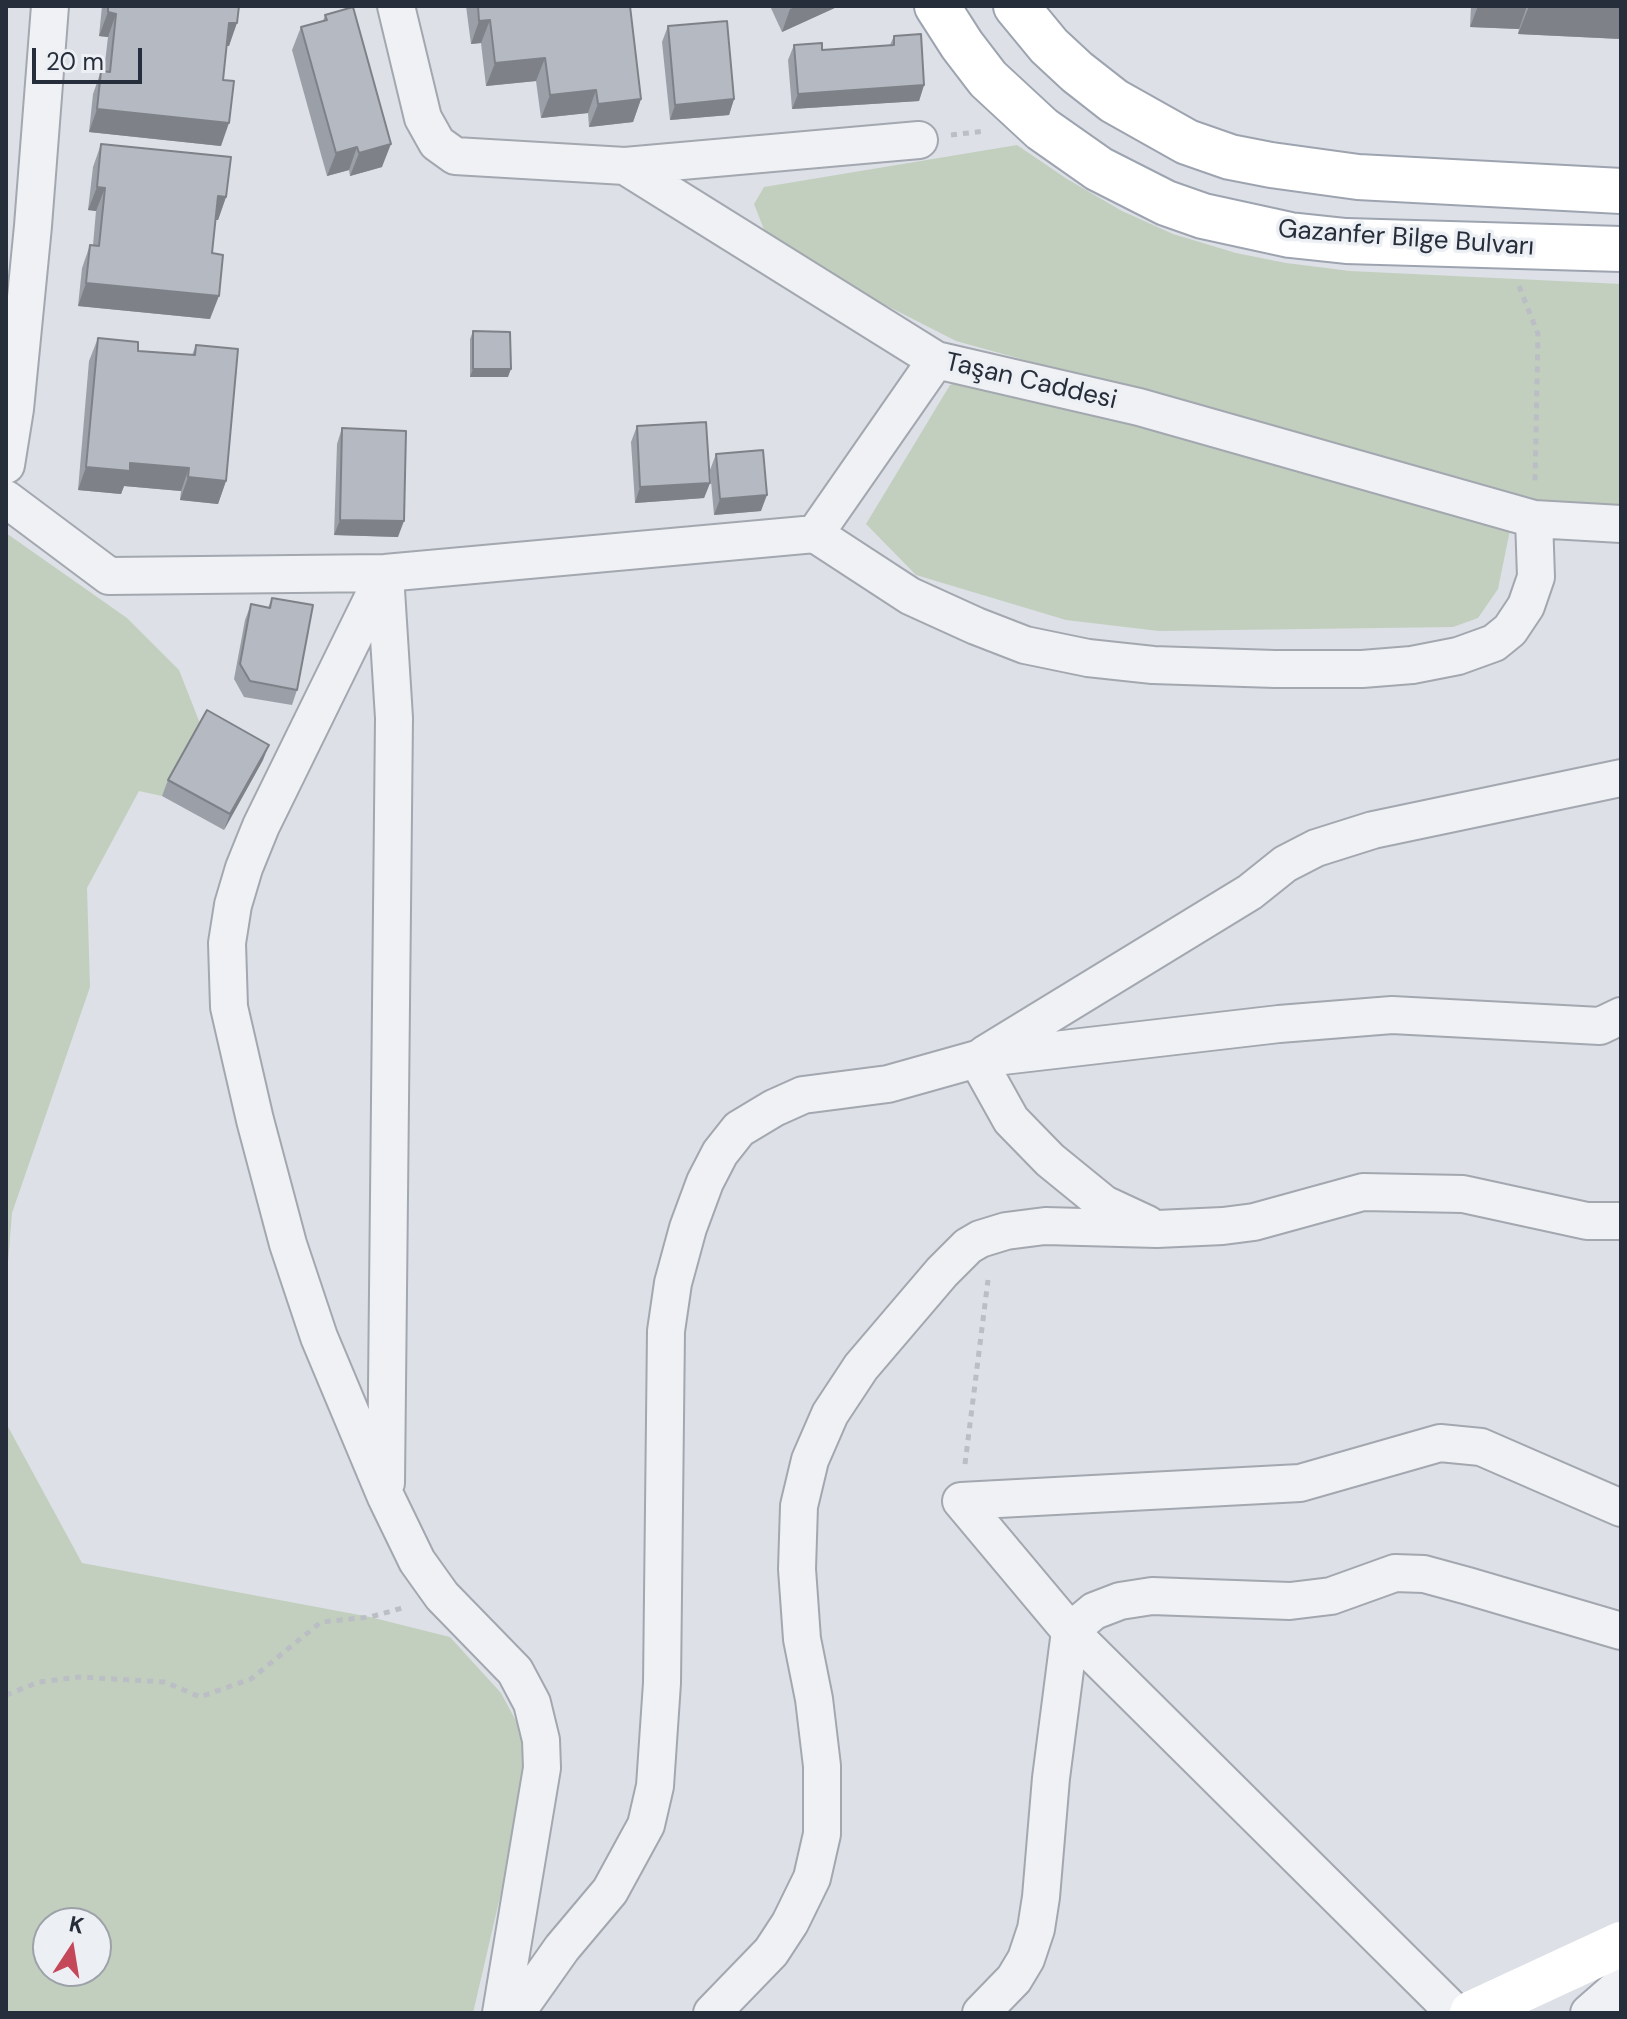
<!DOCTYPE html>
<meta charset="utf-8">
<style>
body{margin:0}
#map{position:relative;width:1627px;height:2019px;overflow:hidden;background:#dde0e6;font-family:"DM Sans",sans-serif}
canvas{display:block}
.frame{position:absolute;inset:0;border:8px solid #272e3b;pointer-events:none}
.north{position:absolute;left:32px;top:1907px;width:80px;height:80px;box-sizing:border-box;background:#eceff3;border:2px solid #9da2a9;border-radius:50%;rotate:12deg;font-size:22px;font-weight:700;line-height:32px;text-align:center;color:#272e3b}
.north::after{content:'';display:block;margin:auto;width:28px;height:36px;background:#c44859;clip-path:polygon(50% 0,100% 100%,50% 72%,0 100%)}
.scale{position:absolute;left:32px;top:48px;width:110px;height:36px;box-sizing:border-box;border:4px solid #272e3b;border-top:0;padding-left:10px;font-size:24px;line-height:28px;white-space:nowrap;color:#272e3b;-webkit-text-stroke:6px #eceff3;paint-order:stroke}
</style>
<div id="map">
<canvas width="1627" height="2019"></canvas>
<div class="frame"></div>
<div class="north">K</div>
<div class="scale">20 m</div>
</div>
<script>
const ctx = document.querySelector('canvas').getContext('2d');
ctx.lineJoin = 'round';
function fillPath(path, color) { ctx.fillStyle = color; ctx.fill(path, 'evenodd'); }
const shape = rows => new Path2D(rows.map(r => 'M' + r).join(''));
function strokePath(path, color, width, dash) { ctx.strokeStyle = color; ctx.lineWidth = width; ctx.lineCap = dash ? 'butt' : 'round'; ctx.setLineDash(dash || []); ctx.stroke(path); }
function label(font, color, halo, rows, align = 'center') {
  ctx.font = font + ' "DM Sans",sans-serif'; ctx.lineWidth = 7; ctx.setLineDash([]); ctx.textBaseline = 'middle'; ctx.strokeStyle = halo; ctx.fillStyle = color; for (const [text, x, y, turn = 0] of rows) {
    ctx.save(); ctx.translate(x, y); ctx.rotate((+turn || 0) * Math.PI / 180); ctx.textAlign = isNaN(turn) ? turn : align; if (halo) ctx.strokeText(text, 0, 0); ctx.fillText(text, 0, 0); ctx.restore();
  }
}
fillPath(shape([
 [1017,145,1067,179,1122,211,1173,234,1236,253,1286,263,1350,271,1621,284,1621,516,1585,515,956,341,799,261,765,232,754,204,764,187],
 [962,380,1147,424,1510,530,1498,589,1478,618,1453,627,1159,631,1066,620,916,575,866,524,950,385],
 [6,533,127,618,179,670,201,726,162,796,139,791,87,888,90,987,12,1213,6,1287],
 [6,1423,82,1563,370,1617,450,1637,501,1693,522,1732,524,1777,513,1841,473,2013,6,2013],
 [48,1923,96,1923,96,1971,48,1971]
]), '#c2cfbe');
const minor = shape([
 [396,6,423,118,437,143,455,156,625,166,936,360,1139,407,1534,519,1621,524],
 [625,166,919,140],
 [6,465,15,409,33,226,50,6],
 [6,499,109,576,385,573,815,534,910,596,976,626,1025,645,1088,658,1153,665,1275,669,1362,669,1412,665,1458,656,1494,643,1510,630,1526,606,1536,577,1534,519],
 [815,534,936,360],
 [385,573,261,826,244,868,233,905,227,943,229,1007,255,1120,288,1244,319,1337,386,1497,417,1561,442,1596,515,1671,532,1703,541,1740,542,1768,501,2013],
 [385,574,394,718,386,1483],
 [985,1054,1250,892,1285,864,1316,848,1373,830,1621,778],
 [977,1059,1011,1120,1050,1160,1104,1204,1147,1224],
 [516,2013,562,1948,610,1891,646,1825,655,1786,662,1683,666,1331,673,1283,688,1228,705,1182,720,1153,739,1129,774,1108,803,1095,888,1084,977,1059,1279,1024,1392,1015,1600,1026,1621,1016],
 [712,2013,771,1952,790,1923,812,1878,822,1834,822,1766,814,1699,802,1639,797,1569,799,1506,810,1460,830,1414,861,1367,942,1272,968,1246,980,1239,1006,1231,1045,1226,1157,1229,1223,1226,1254,1222,1363,1192,1463,1194,1587,1221,1621,1221],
 [981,2013,1014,1979,1026,1959,1036,1929,1041,1897,1051,1778,1070,1631,1094,1611,1120,1601,1152,1596,1290,1601,1331,1596,1395,1573,1424,1574,1468,1586,1621,1631],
 [1455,2013,1070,1631,961,1501,1300,1483,1440,1443,1481,1447,1621,1508],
 [1589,2013,1621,1985]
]);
const primary = shape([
 [937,6,962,45,988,79,1042,129,1099,169,1166,203,1203,216,1290,235,1346,241,1621,249],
 [1016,6,1049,46,1077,72,1114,101,1187,142,1230,157,1271,165,1358,177,1621,191]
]);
strokePath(minor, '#a3a7af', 40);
strokePath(primary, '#9da4b0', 48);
strokePath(shape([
 [951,135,985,131],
 [1519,286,1538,334,1535,484],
 [965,1464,988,1280],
 [6,1695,39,1682,79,1677,165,1682,200,1697,251,1679,321,1622,370,1617,406,1607]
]), '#bbbec4', 5, [6, 6]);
strokePath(minor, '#eff1f4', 36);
strokePath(shape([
 [1472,2013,1621,1944]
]), '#fff', 44);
strokePath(primary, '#fff', 44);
fillPath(shape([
 [102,6,239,6,229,46,226,46,223,80,221,146,89,132,93,94,101,71,104,71,108,37,99,36],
 [466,6,630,6,641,99,633,122,589,127,588,113,541,118,536,81,486,86,481,43,471,44],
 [770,6,839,6,782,32],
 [1471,6,1621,6,1621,39,1518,34,1519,29,1470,27],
 [325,15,382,167,350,176,349,170,327,176,292,50,301,27,323,21],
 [668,26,734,99,729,115,670,120,662,42],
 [894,36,924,85,919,101,792,109,788,60,794,45,822,50,890,45],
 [101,144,226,197,218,220,215,220,212,253,210,319,78,306,82,268,90,245,93,245,96,211,88,210,93,167],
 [473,331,508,377,470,377,470,339],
 [98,338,138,351,192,355,196,345,226,481,218,504,180,500,181,491,124,486,121,494,78,490,89,361],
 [637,426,710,483,704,498,635,503,631,442],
 [342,428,398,537,334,535,337,444],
 [716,454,761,511,714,515,710,470],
 [272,598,297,690,292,705,244,697,234,679,245,620,251,604,268,608],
 [263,760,224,830,162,796,168,780]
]), '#9b9fa7');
fillPath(shape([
 [798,6,839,6,782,32,790,9],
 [1478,6,1527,6,1519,29,1470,27],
 [1529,6,1621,6,1621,39,1518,34],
 [108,12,116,14,108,37,99,36],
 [490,20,481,43,471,44,479,21],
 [229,23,237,23,229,46,220,46],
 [545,58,536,81,486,86,495,63],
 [924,85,919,101,792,109,798,94],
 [596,90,588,113,541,118,550,95],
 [641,99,633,122,589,127,598,104],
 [734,99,729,115,670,120,675,105],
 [97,109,229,123,221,146,89,132],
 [391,144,382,167,350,176,359,153],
 [357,147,349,170,327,176,336,153],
 [97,187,105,188,96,211,88,210],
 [218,196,226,197,218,220,209,219],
 [86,283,219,296,210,319,78,306],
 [473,369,511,369,508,377,470,377],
 [130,463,189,468,181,491,124,486,121,494,78,490,86,467],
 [188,477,226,481,218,504,180,500],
 [710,483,704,498,635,503,640,487],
 [767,495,761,511,714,515,720,499],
 [340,520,404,521,398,537,334,535],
 [269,745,263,760,224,830,230,814]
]), '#7e8288');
const building = shape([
 [108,6,239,6,237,23,229,23,223,80,234,81,229,123,97,109,101,71,110,72,116,14,108,12,108,6],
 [478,6,630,6,641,99,598,104,596,90,550,95,545,58,495,63,490,20,479,21,478,6],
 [353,7,391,144,359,153,357,147,336,153,301,27,327,20,325,15,353,7],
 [727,21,734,99,675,105,668,26,727,21],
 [921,34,924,85,798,94,794,45,822,43,822,50,894,45,894,36,921,34],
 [101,144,231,157,226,197,218,196,212,253,223,255,219,296,86,283,90,245,99,246,105,188,97,187,101,144],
 [473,331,510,332,511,369,473,369,473,331],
 [98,338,138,342,138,351,195,355,196,345,238,349,226,481,188,477,189,468,130,463,130,471,86,467,98,338],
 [706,422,710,483,640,487,637,426,706,422],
 [342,428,406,431,404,521,340,520,342,428],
 [763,450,767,495,720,499,716,454,763,450],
 [272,598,313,605,297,690,250,681,240,664,251,604,270,608,272,598],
 [207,710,269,745,230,814,168,780,207,710]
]);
fillPath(building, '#b4b9c2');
strokePath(building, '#7e8288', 2);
label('26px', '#272e3b', '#eceff3', [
 ["Gazanfer Bilge Bulvarı",1406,239,4],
 ["Taşan Caddesi",1031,382,13]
]);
</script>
